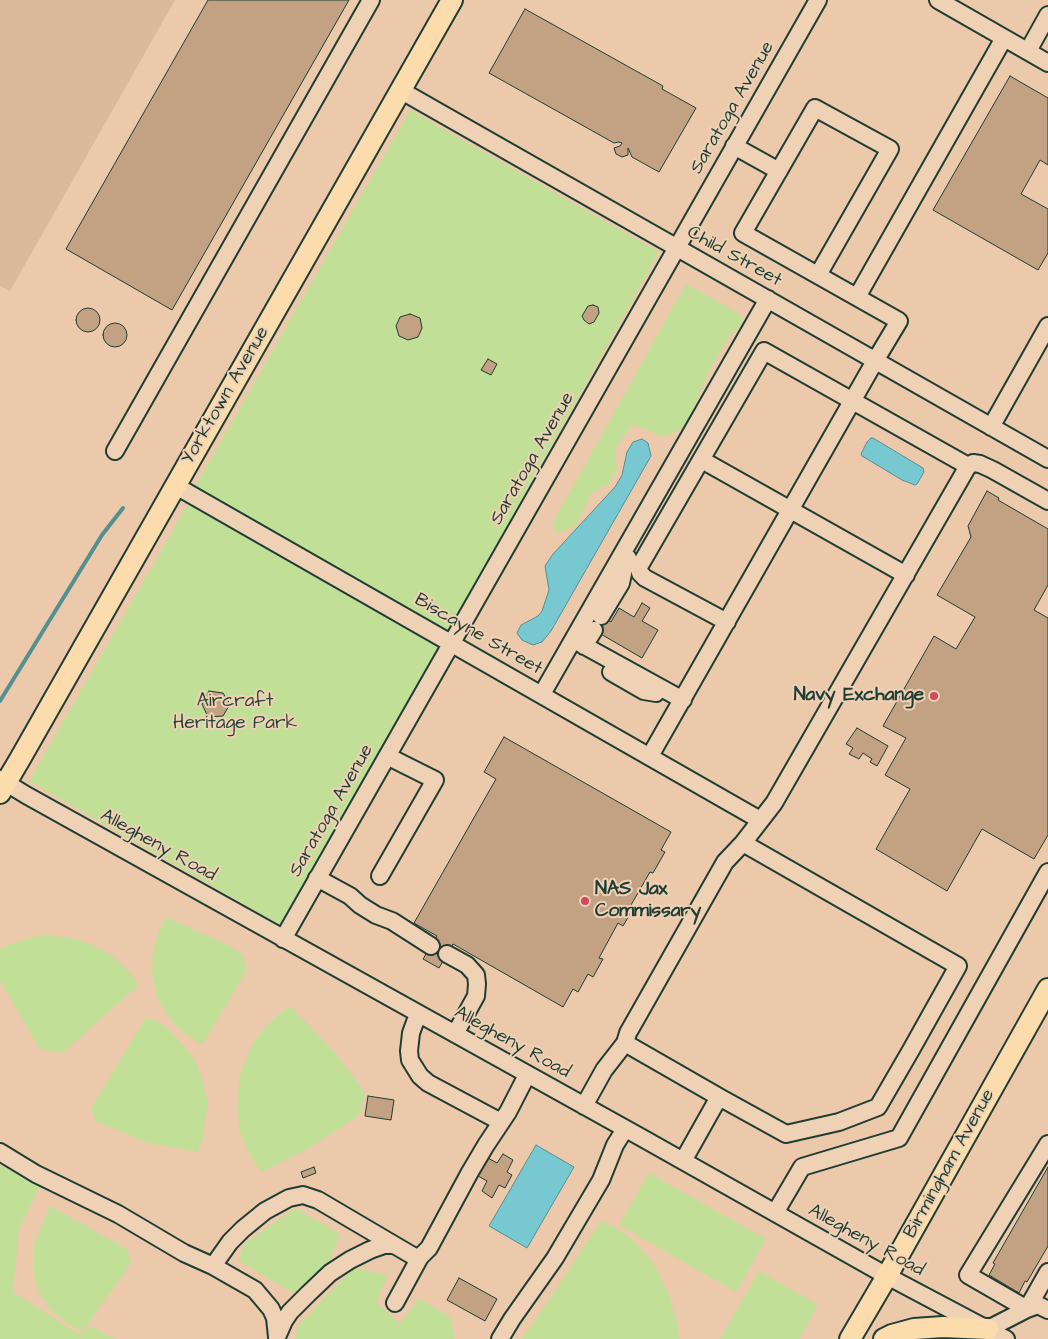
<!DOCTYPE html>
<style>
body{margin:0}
canvas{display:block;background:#ebc9aa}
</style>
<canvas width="1048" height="1339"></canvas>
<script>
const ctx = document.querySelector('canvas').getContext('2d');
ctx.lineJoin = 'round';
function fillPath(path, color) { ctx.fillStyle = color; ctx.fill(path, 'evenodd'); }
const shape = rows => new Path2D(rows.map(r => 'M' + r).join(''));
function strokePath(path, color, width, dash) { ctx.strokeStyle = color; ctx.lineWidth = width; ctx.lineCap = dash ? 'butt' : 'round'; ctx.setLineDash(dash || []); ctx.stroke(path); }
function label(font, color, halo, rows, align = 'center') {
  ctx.font = font + ' "Architects Daughter",sans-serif'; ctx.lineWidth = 4; ctx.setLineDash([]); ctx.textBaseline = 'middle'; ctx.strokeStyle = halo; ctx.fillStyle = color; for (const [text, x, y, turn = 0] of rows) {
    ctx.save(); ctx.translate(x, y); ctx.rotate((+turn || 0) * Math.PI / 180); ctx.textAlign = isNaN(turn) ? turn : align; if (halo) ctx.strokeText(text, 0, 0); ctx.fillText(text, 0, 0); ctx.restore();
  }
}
fillPath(shape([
 [0,0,175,0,10,291,0,286]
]), '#dbba9c');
fillPath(shape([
 [410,110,659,252,446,635,192,492],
 [686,284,740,314,743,323,730,335,709,372,685,427,663,437,633,424,615,448,617,470,609,484,591,493,577,525,557,533,552,524],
 [189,502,440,645,280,925,29,781],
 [166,917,230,946,243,956,247,970,202,1045,180,1030,170,1019,157,997,152,974,153,952,159,931],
 [37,936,50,936,65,937,79,940,94,946,110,954,121,964,131,974,139,985,62,1053,40,1049,0,981,0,949,13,943],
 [290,1006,335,1052,365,1093,360,1115,306,1150,261,1172,250,1155,240,1132,237,1103,239,1083,243,1066,251,1047,263,1029,277,1016],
 [146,1017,158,1022,167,1028,177,1038,192,1056,199,1070,208,1101,203,1138,197,1152,145,1142,96,1121,91,1108],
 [0,1165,40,1186,19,1228,13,1292,80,1335,92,1326,114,1339,0,1339],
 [649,1173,766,1239,736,1292,619,1225],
 [50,1206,127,1249,131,1263,82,1332,60,1318,50,1309,40,1294,36,1285,34,1275,34,1244],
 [295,1208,340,1234,327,1267,293,1293,239,1261,244,1244],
 [601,1221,617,1228,632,1239,650,1259,657,1270,668,1292,678,1325,679,1339,522,1339,548,1301],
 [353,1268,388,1275,376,1302,400,1324,419,1298,450,1317,455,1339,296,1339,297,1327],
 [759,1271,818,1305,799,1339,720,1339]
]), '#c1df97');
const water = shape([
 [871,438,873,438,923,468,924,472,917,484,915,485,902,480,862,456,861,454,867,442,871,438],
 [642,439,648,443,651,456,551,631,542,642,533,645,522,640,517,633,521,625,538,616,542,611,549,590,545,566,553,554,615,487,622,475,627,452,633,442,642,439],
 [536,1145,574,1167,527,1248,489,1226,536,1145]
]);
fillPath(water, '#77c8d1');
strokePath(water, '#549092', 1);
strokePath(shape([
 [0,701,102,535,123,508]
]), '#549092', 4);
const building = shape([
 [208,0,349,0,172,310,66,249,208,0],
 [525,9,663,86,662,89,696,108,659,172,632,157,628,148,628,155,622,157,616,154,614,148,620,146,622,143,619,142,614,143,489,73,525,9],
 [1010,76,1048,98,1048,165,1040,160,1021,194,1048,209,1048,253,1038,270,933,210,1010,76],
 [593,305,598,307,599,313,594,322,589,324,584,320,582,316,588,306,593,305],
 '76 320a12 12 0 1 1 24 0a12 12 0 1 1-24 0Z',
 [410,314,420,318,422,328,418,337,408,340,399,336,396,326,400,317,410,314],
 '103 335a12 12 0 1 1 24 0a12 12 0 1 1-24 0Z',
 [488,359,497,364,491,375,481,370,488,359],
 [987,491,999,498,998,500,1048,529,1048,585,1034,610,1048,618,1048,835,1034,859,982,829,947,891,876,849,910,789,885,775,906,738,883,726,934,636,956,649,975,617,937,595,971,537,968,526,987,491],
 [642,603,650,608,642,621,658,630,642,658,587,626,595,612,611,622,619,608,634,617,642,603],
 [209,691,223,693,230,704,223,716,208,717,202,704,209,691],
 [857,728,888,746,877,766,870,762,872,759,863,753,859,759,849,754,853,748,846,744,857,728],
 [504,737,671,832,661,850,665,852,653,873,650,872,631,905,634,907,623,926,618,923,599,958,603,959,593,977,588,974,578,992,573,989,563,1007,453,944,439,968,423,959,437,936,414,923,496,779,484,772,504,737],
 [368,1096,394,1100,391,1120,365,1116,368,1096],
 [503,1154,513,1160,507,1172,512,1175,505,1188,499,1185,492,1198,482,1191,487,1181,478,1176,488,1158,497,1163,503,1154],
 [314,1167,316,1173,303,1178,301,1172,314,1167],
 [1048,1167,1048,1246,1027,1282,1025,1281,1019,1293,989,1275,995,1264,993,1263,1048,1167],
 [459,1278,497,1299,485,1321,447,1300,459,1278]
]);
fillPath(building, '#c2a283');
strokePath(building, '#1f3d34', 1);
const minor = shape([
 [938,0,1048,63],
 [1028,51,1048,15],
 [400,90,1048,459],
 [734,146,779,171],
 [857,297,1004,38],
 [991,427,1048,326],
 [115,451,371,0],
 [702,460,906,575],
 [176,486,760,820],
 [601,616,621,583,625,564,628,558],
 [727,622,645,578,640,573,639,567,764,351,968,466],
 [574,640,683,700],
 [584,646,594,630],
 [611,672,644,691,656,693],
 [542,694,768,299],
 [650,756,875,361,899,321,743,233,815,108,890,149,818,275],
 [0,779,26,795,644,1139,887,1276,1006,1339],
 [380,876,435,780,387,756],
 [317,878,350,896,360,905,376,915,392,921,431,946],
 [283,939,818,0],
 [447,954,467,965,476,975,477,984,476,996,455,1034],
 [418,1014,411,1033,409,1051,410,1060,420,1076,428,1083,501,1122],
 [625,1043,719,1097,683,1161],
 [719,1097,786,1134,839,1122,878,1107,911,1050,958,966,743,843],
 [584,1106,604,1070,625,1043,628,1033,725,862,743,843,774,803,968,466,973,463,980,464,993,470,1048,501],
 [1048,1144,968,1275,1027,1309,1048,1272],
 [0,1152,36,1174,118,1214,184,1253,213,1266,255,1290,271,1309,275,1318,277,1337],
 [775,1213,802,1167,899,1138,1048,872],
 [213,1266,230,1242,243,1229,265,1211,289,1198,303,1195,318,1200,408,1253,415,1257,420,1257],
 [395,1303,420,1257,429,1248,470,1172,486,1145,508,1112,527,1075],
 [988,1329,1027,1309,1038,1305,1048,1310],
 [277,1337,284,1321,290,1312,308,1294,330,1273,350,1260,370,1250,384,1245,393,1245],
 [500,1339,512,1319,555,1258,601,1180,615,1145,625,1129]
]);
const major = shape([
 [0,793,20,759,452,0],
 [850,1339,887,1276,1048,989],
 [884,1339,892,1335,914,1329,943,1327,988,1329]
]);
strokePath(minor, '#1f3d34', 20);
strokePath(major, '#1f3d34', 24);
strokePath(minor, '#efd1b5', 16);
strokePath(major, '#fcdcac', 20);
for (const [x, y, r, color] of [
 [934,696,5,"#d1495b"],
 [585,901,5,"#d1495b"]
]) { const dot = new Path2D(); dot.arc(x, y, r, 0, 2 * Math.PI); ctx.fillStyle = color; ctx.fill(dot); strokePath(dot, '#efd1b5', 2); }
label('19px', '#1f3d34', '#efd1b5', [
 ["Saratoga Avenue",733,108,-60],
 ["Child Street",734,257,29],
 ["Yorktown Avenue",226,396,-60],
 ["Saratoga Avenue",533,459,-60],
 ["Biscayne Street",478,635,30],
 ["Saratoga Avenue",332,811,-60],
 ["Allegheny Road",158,846,29],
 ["Allegheny Road",512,1043,29],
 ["Birmingham Avenue",950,1164,-61],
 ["Allegheny Road",866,1241,29]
]);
label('bold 19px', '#1f3d34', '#efd1b5', [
 ["Navy Exchange",924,696],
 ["NAS Jax",595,890,"left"],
 ["Commissary",595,912,"left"]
], 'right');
label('19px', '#274539', '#efd1b5', [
 ["Aircraft",235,702],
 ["Heritage Park",235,724]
]);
</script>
